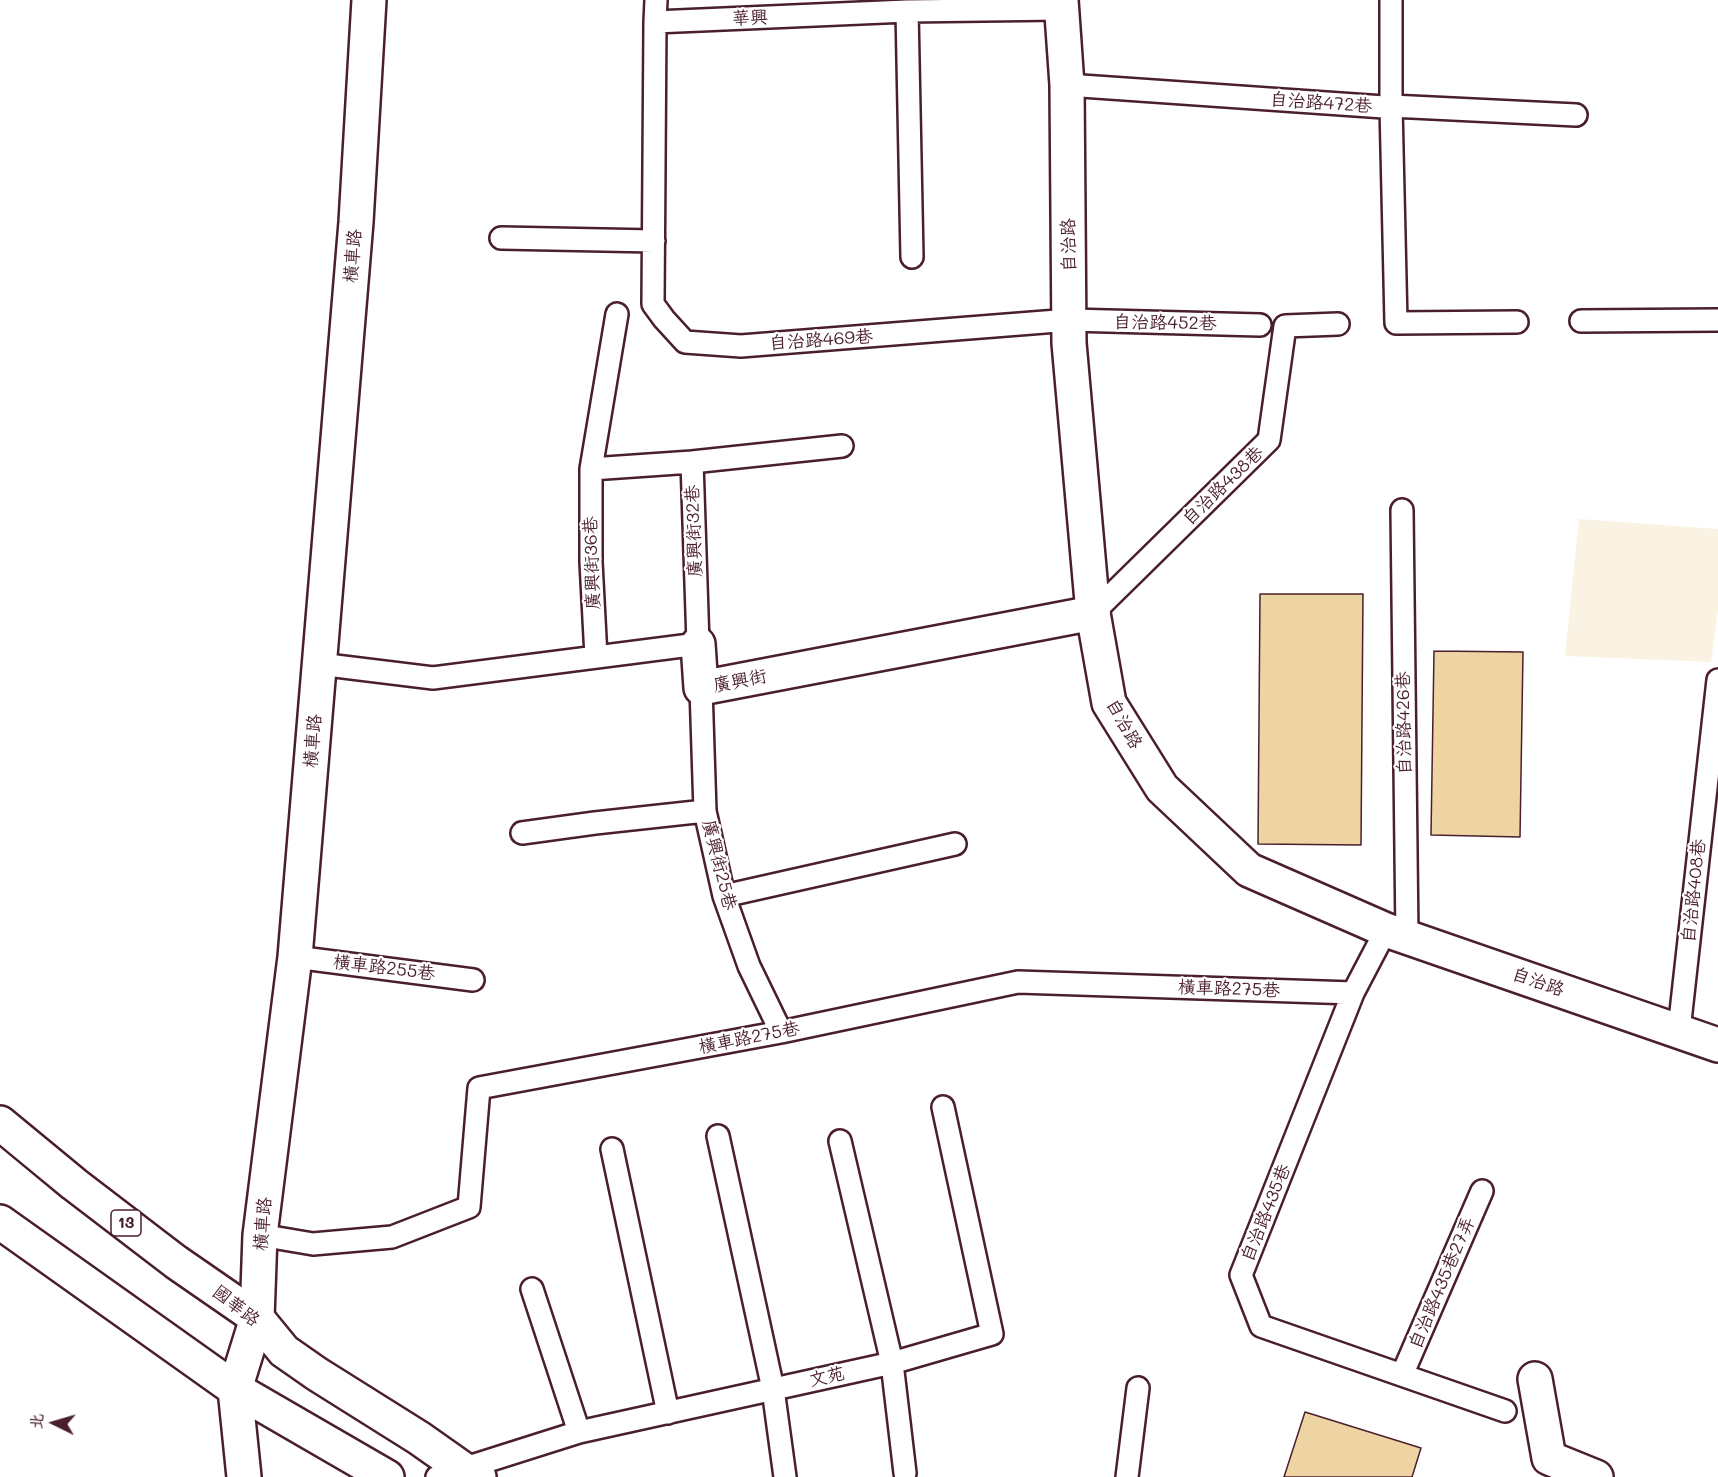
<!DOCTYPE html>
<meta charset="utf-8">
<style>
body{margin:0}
#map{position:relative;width:1718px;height:1477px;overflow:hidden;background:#fff;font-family:Mali,"LXGW WenKai TC",sans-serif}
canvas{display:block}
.north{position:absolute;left:24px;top:1393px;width:60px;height:60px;-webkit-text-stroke:4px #fff;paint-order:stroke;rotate:275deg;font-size:16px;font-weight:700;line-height:24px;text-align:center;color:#4a1f2b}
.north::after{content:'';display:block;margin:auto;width:21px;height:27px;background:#4a1f2b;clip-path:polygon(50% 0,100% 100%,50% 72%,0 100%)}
</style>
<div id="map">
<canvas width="1718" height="1477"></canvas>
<div class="north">北</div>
</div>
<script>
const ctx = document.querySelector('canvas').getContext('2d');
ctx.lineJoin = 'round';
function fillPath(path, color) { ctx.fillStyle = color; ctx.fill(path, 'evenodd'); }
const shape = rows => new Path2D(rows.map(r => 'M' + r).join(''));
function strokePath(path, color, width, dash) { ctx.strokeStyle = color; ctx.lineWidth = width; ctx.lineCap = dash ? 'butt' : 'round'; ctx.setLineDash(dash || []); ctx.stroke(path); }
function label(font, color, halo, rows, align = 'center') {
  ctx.font = font + ' Mali,"LXGW WenKai TC",sans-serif'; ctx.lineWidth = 4.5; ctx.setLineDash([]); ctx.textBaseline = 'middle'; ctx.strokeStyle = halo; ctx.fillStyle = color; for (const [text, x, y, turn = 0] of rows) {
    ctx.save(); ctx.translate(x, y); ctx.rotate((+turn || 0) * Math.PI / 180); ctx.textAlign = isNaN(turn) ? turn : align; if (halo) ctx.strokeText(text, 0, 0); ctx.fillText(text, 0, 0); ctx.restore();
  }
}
fillPath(shape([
 [1579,519,1718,529,1718,610,1711,662,1565,656]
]), '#faf2e3');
const building = shape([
 [1260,594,1363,594,1361,845,1258,844,1260,594],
 [1434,651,1523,652,1520,837,1431,835,1434,651],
 [1305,1412,1421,1448,1412,1477,1284,1477,1305,1412]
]);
fillPath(building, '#eed4a3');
strokePath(building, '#4a1f2b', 1.5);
const service = shape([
 [656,0,655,22,907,11,1061,9],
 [1391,0,1391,106,1396,323,1517,322],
 [907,11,912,257],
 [655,22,653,304,664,319,685,342,741,346,1070,320,1260,325],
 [1067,85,1384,107,1391,106,1576,115],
 [501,238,654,241],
 [617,314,591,469,692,462],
 [1581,321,1718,320],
 [591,469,591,562,596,657],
 [1402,510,1407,937],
 [1093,613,1269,440,1285,326,1338,324],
 [319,664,433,678,698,644,692,462,842,446],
 [701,688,705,811,724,896,749,966,781,1032],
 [522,833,595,823,705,811],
 [724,896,955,844],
 [1386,930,1353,993,1241,1275,1261,1326,1505,1411],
 [295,957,473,980],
 [1679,1030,1718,680],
 [718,1136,773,1389,785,1477],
 [840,1141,892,1363,905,1473],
 [612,1149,668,1413],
 [260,1235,313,1244,392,1237,469,1207,479,1088,781,1032,1018,982,1353,993],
 [532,1289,579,1432],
 [1402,1375,1482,1191],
 [437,1477,579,1432,892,1363,992,1334,943,1107],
 [1127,1477,1138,1388]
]);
const minor = shape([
 [698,644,701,688,1093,613],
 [1535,1379,1549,1458,1596,1477],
 [244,1477,235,1389,257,1318,260,1235,295,957,356,222,369,0]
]);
const tertiary = shape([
 [1061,0,1067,85,1069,343,1093,613,1109,703,1162,788,1249,870,1386,930,1718,1045]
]);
const primary = shape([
 [0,1123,74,1184,176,1262,257,1318,284,1351,317,1374,419,1438,463,1469,479,1477],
 [0,1222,235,1389,387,1477]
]);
strokePath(service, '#4a1f2b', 26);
strokePath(minor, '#4a1f2b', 38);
strokePath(tertiary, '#4a1f2b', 38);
strokePath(primary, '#4a1f2b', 38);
strokePath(service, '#fff', 21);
strokePath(minor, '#fff', 33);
strokePath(tertiary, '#fff', 33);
strokePath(primary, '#fff', 33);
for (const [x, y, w] of [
 [126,1223,30]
]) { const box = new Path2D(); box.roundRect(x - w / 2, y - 13, w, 26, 4.5); ctx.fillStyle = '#fff'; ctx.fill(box); strokePath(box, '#4a1f2b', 1.5); }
label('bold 16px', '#4a1f2b', null, [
 ["13",126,1223]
]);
label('18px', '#4a1f2b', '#fff', [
 ["華興",750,18,-2],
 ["自治路472巷",1321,103,4],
 ["自治路",1069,245,-91],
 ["橫車路",353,256,-85],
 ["自治路452巷",1165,323,1],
 ["自治路469巷",821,340,-4],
 ["自治路438巷",1223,486,-44],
 ["廣興街32巷",694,531,-92],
 ["廣興街36巷",592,563,-92],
 ["廣興街",740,681,-11],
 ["自治路426巷",1404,723,-91],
 ["自治路",1124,724,61],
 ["橫車路",313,741,-85],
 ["廣興街25巷",719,865,76],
 ["自治路408巷",1694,891,-84],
 ["橫車路255巷",384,968,7],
 ["自治路",1538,982,19],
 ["橫車路275巷",1229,989,2],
 ["橫車路275巷",749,1038,-11],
 ["自治路435巷",1266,1213,-68],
 ["橫車路",263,1224,-85],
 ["自治路435巷27弄",1442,1283,-67],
 ["國華路",236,1306,38],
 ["文苑",827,1377,-12]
]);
</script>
